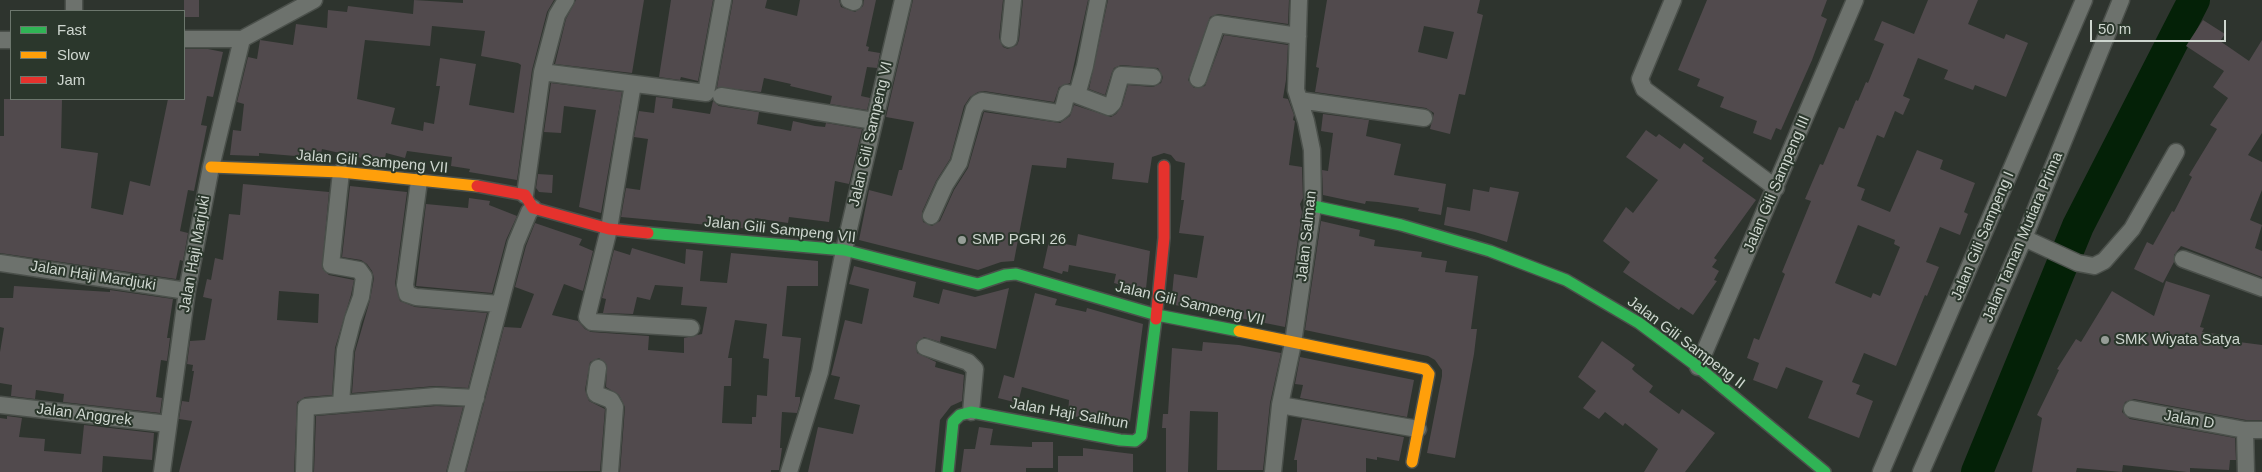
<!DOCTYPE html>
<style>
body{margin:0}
#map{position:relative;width:2262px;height:472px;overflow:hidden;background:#2e342e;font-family:Helvetica,sans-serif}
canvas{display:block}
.legend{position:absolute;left:10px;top:10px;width:175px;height:90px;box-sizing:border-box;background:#2b372c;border:1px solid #6c776d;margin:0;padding:6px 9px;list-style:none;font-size:15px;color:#ced6cf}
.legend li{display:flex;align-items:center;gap:10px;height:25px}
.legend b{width:25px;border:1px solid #6c776d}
.scale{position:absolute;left:2090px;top:20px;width:136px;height:22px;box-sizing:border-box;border:2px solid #ced6cf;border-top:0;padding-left:6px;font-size:15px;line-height:18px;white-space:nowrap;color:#ced6cf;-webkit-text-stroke:4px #2b372c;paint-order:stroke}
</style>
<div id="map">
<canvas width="2262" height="472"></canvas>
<ul class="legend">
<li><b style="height:6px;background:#30b455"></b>Fast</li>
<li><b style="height:6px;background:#ff9f0a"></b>Slow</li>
<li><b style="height:6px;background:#e5322d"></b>Jam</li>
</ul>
<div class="scale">50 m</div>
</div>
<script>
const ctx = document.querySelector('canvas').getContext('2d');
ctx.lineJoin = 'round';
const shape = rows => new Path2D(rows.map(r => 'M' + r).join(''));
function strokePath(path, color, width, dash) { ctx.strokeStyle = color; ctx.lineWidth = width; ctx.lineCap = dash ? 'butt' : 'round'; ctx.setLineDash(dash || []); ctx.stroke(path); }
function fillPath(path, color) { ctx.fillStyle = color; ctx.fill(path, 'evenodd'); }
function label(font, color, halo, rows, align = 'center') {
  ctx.font = font + ' Helvetica,sans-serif'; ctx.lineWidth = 4; ctx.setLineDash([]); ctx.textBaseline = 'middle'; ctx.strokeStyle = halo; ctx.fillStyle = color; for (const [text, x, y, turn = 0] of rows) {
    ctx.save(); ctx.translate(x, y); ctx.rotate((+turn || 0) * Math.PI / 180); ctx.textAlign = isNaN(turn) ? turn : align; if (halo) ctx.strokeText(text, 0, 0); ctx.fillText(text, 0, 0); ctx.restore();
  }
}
strokePath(shape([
 [1977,472,2078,226,2194,0]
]), '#042107', 32);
fillPath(shape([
 [184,0,199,0,199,17,184,17],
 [414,0,463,3,463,0,554,0,547,12,532,70,517,180,469,172,470,169,451,166,452,157,407,151,405,158,386,153,384,163,322,149,320,158,259,153,259,156,230,155,233,130,241,131,244,104,237,102,248,57,257,59,260,40,293,45,296,24,327,28,328,10,347,12,348,6,413,14],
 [432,26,485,31,481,56,518,63,521,65,514,113,469,105,476,64,440,58,436,86,440,86,434,124,424,122,423,131,391,124,395,108,357,99,365,40,430,46],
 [576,0,644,0,632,73,555,64,566,19],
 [671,0,713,0,698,81,681,77,680,80,659,77],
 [733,0,767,0,765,8,797,16,800,0,839,0,841,7,855,12,863,6,864,0,876,0,866,46,869,47,868,51,880,53,877,68,867,67,861,96,870,98,867,110,830,104,832,96,790,86,791,84,764,78,761,92,717,87],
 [913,0,1003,0,999,38,1003,47,1008,49,1017,45,1019,40,1023,0,1088,0,1070,83,1059,87,1054,102,984,91,978,92,970,97,964,106,950,159,936,181,922,212,923,222,932,226,940,221,954,190,968,168,984,112,1060,123,1070,116,1074,105,1111,117,1116,114,1122,106,1128,85,1153,87,1161,83,1163,77,1158,68,1121,65,1114,68,1112,72,1105,95,1089,89,1108,0,1289,0,1288,24,1218,14,1210,17,1188,80,1194,88,1205,86,1224,35,1288,45,1286,80,1283,98,1288,99,1294,115,1293,120,1295,121,1289,165,1302,167,1303,198,1300,204,1302,212,1285,327,1175,305,1176,296,1172,295,1174,274,1197,278,1204,236,1179,233,1184,200,1181,200,1185,163,1176,161,1171,155,1164,153,1152,157,1148,183,1112,179,1114,163,1067,158,1066,168,1032,165,1014,261,1001,262,978,270,859,240,869,190,892,196,899,170,902,170,914,122,886,117],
 [1327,0,1480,0,1477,13,1483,15,1470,73,1465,95,1459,94,1450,134,1430,129,1434,113,1426,108,1315,92,1319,68,1316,67],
 [1424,26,1454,32,1447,59,1418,52],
 [1707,0,1827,0,1821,16,1827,19,1812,60,1781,130,1776,128,1771,140,1753,133,1757,121,1720,107,1724,97,1697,86,1700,79,1678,70],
 [1928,0,1978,0,1968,24,2004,39,2006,34,2028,43,2006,97,1975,85,1973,90,1944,79,1948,70,1918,58,1903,96,1910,99,1903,115,1895,111,1884,138,1877,135,1857,186,1865,189,1861,200,1890,212,1917,150,1943,160,1940,169,1975,183,1964,212,1968,214,1960,235,1940,227,1926,262,1939,267,1927,296,1925,295,1896,366,1864,353,1852,382,1860,385,1856,394,1873,401,1859,438,1808,418,1823,381,1786,367,1777,389,1753,380,1759,363,1747,358,1754,338,1759,340,1785,274,1782,272,1811,201,1805,199,1820,164,1823,165,1839,127,1844,129,1856,100,1858,101,1866,82,1868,83,1884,44,1874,40,1882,21,1914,34],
 [1858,225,1895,240,1894,244,1900,247,1880,296,1873,293,1871,298,1835,283],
 [2203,20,2225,34,2220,41,2249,61,2262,40,2262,133,2248,155,2262,162,2262,190,2250,220,2262,225,2255,248,2262,251,2262,277,2181,246,2174,255,2174,262,2163,283,2134,269,2147,242,2153,245,2172,211,2174,212,2192,177,2189,175,2217,129,2210,125,2228,98,2213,87,2224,71,2186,46],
 [184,49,208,49,223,52,213,97,207,96,201,125,207,126,194,191,188,190,180,231,188,233,183,261,180,260,176,279,0,253,0,136,4,136,4,99,62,99,61,148,98,153,91,208,123,215,130,181,150,186,168,99,184,99],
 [551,83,622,92,601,213,579,207,596,110,564,106,561,133,544,132],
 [656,97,673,99,672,108,710,114,713,101,719,106,759,112,757,124,791,131,793,121,815,126,825,127,826,123,862,129,849,184,835,181,829,222,789,217,788,223,755,218,752,229,621,217,626,188,640,190,648,139,634,137,639,111,654,113],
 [1323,114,1369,120,1366,136,1401,144,1394,175,1446,184,1441,215,1418,211,1419,208,1378,202,1366,201,1365,204,1323,195,1322,170,1328,171,1333,133,1321,131],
 [1646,130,1656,137,1659,134,1680,149,1684,143,1704,158,1702,161,1756,200,1714,258,1717,260,1712,267,1719,271,1714,280,1717,281,1693,315,1681,307,1679,310,1623,272,1630,262,1603,241,1626,207,1633,213,1658,180,1626,157],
 [538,174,553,175,552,193,539,192,536,188],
 [243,184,329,192,322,268,329,275,354,280,351,295,335,348,332,395,305,397,297,402,294,472,179,472,192,421,179,419,182,401,189,402,194,371,192,371,193,365,187,364,190,341,205,340,212,299,203,297,207,279,211,280,215,258,223,260,229,214,240,215],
 [279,291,319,294,318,323,277,320],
 [350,186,407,192,395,284,400,301,415,307,487,313,468,388,435,386,352,393,355,352,370,300,374,278,372,271,367,264,361,260,342,257],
 [1490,187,1519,192,1507,242,1475,232,1444,225,1447,207,1470,211,1473,189,1489,192],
 [469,198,490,201,489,205,517,216,506,240,492,293,416,286,426,204,468,208],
 [1321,221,1360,230,1359,236,1375,240,1374,246,1422,252,1421,257,1447,261,1445,272,1478,276,1471,329,1477,329,1474,354,1455,458,1427,453,1442,376,1442,370,1435,360,1428,356,1305,330],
 [535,223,582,239,579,245,593,251,583,291,564,284,552,315,578,321,585,329,591,332,649,336,648,350,684,353,684,338,702,334,707,307,681,305,683,287,655,285,650,300,637,297,633,314,603,313,606,299,602,298,614,250,630,255,632,248,685,264,686,249,703,251,700,281,727,283,731,253,818,261,818,286,787,286,782,336,801,338,795,397,800,397,800,402,797,413,782,412,780,448,782,448,779,470,771,470,771,472,620,472,625,407,619,395,606,387,607,365,599,358,590,362,585,390,589,401,605,409,600,471,466,472,504,327,521,328,534,294,515,287,526,246],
 [735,320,767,324,763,358,769,359,767,396,757,395,756,417,752,417,752,424,722,423,724,386,731,386,732,358,728,358],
 [1078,234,1150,251,1145,298,1119,290,1121,285,1114,283,1116,274,1069,265,1068,272,1063,271,1062,274,1043,268,1049,241,1076,246],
 [854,266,916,282,913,297,939,304,943,289,975,297,1009,288,996,349,941,336,940,342,924,337,916,343,917,353,936,362,935,367,964,375,962,401,951,406,940,420,935,472,808,472,818,427,853,434,860,405,834,399,840,377,831,375,845,320,862,324,869,289,849,284],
 [2166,281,2210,295,2200,327,2204,328,2202,332,2240,337,2239,342,2262,345,2262,420,2246,420,2134,399,2125,402,2122,412,2130,419,2235,438,2236,460,2230,460,2229,470,2190,468,2190,472,2187,472,2123,465,2122,472,2077,468,2076,472,2032,472,2042,418,2037,415,2059,370,2057,369,2076,339,2081,342,2112,291,2154,316],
 [14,286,110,292,110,290,173,299,167,338,170,338,167,361,161,360,156,397,162,398,160,413,63,402,64,394,36,390,35,399,11,396,12,385,0,383,0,352,4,328,0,327,0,298,13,298],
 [1035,293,1057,299,1055,305,1086,312,1087,308,1143,324,1130,422,1068,416,1069,400,1022,387,1018,403,998,398,1004,375,1014,378],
 [1602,341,1635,365,1632,369,1635,372,1653,386,1649,392,1679,414,1682,409,1715,433,1685,472,1644,472,1658,449,1625,423,1623,426,1605,412,1599,419,1583,408,1596,391,1578,377],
 [1203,342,1239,345,1281,353,1270,403,1263,470,1217,470,1218,412,1190,411,1188,472,1166,472,1166,428,1162,428,1163,414,1168,414,1172,348,1202,351],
 [1300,357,1414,380,1407,417,1300,398,1303,385,1295,384],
 [436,406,463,407,446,472,314,472,316,416],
 [7,416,22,418,19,437,45,439,44,451,81,454,84,425,154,433,152,460,103,456,102,472,0,472,0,418,7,419],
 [1302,419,1404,437,1399,461,1377,457,1377,460,1366,458,1366,472,1297,472,1297,460,1294,460],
 [979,427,993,429,990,445,1032,447,1032,442,1053,442,1053,468,1026,468,1026,472,961,472,964,449,975,449],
 [1083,448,1133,454,1133,472,1058,472,1058,456,1083,456]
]), '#514a4d');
const street = shape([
 [74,0,74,11],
 [849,0,854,2],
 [1673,0,1640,79,1644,89,1776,188],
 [184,39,242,39,314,0],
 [1009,39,1013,0],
 [0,40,11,40],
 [542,72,706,93,723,0],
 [1198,79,1217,24,1298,36],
 [633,84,609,229,587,317,592,322,691,328],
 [1077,95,1109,107,1113,103,1121,75,1153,77],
 [721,96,874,121],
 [1299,100,1424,118],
 [419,181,405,285,407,294,416,297,499,304],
 [525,195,542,72,557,15,566,0],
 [931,216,945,185,959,163,974,109,978,103,982,101,1058,113,1063,109,1067,93,1077,95,1085,66,1098,0],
 [2024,238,2078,263,2094,266,2104,261,2132,229,2176,152],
 [2183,259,2262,288],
 [0,263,187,291],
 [925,347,968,362,975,369,971,412],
 [1698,367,1855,0],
 [598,368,595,391,596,394,611,400,615,407,610,472],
 [341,403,345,350,353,319,361,297,364,277,359,270,331,265,341,172],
 [0,405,168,424],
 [1280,405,1418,429],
 [2132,409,2245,430,2262,430],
 [2245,430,2246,472],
 [162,472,187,291,211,167,242,39],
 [304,472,306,407,436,396,476,398],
 [456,472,516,243,529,212,533,208],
 [789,472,820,372,844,250,903,0],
 [1273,472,1280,405,1293,343,1313,206,1312,150,1306,121,1296,90,1299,0],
 [1881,472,2084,0],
 [1921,472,2024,238,2121,0]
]);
const fast = shape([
 [1313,206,1401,225,1490,251,1566,280,1639,323,1698,367,1825,472],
 [648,233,844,250,978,284,1005,275,1016,274,1157,315,1239,331],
 [948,472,953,422,960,415,971,412,1120,440,1135,441,1141,436,1156,319]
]);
const slow = shape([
 [211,167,341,172,477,186],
 [1239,331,1425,369,1429,374,1412,462]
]);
const jam = shape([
 [477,186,525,195,533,208,609,229,648,233],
 [1156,319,1164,238,1164,166]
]);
strokePath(street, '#4b504b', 19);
strokePath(fast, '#4b504b', 14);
strokePath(slow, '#4b504b', 14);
strokePath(jam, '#4b504b', 14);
strokePath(street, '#6d726d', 16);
strokePath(fast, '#30b455', 11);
strokePath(slow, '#ff9f0a', 11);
strokePath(jam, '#e5322d', 11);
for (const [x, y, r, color] of [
 [962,240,5,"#969d97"],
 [2105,340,5,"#969d97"]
]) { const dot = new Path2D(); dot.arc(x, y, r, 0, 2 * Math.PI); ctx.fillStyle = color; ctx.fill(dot); strokePath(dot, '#2b372c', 2); }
label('15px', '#ced6cf', '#2b372c', [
 ["Jalan Gili Sampeng VI",871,134,-77],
 ["Jalan Gili Sampeng VII",372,162,5],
 ["Jalan Gili Sampeng III",1777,184,-67],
 ["Jalan Gili Sampeng VII",780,230,6],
 ["Jalan Salman",1307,236,-84],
 ["Jalan Gili Sampeng I",1983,236,-67],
 ["Jalan Taman Mutiara Prima",2023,237,-67],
 ["Jalan Haji Marjuki",195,254,-80],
 ["Jalan Haji Mardjuki",93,276,9],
 ["Jalan Gili Sampeng VII",1190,304,13],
 ["Jalan Gili Sampeng II",1686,343,37],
 ["Jalan Haji Salihun",1069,414,10],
 ["Jalan Anggrek",84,415,7],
 ["Jalan D",2189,420,10]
]);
label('15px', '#ced6cf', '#2b372c', [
 ["SMP PGRI 26",972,240],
 ["SMK Wiyata Satya",2115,340]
], 'left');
</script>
